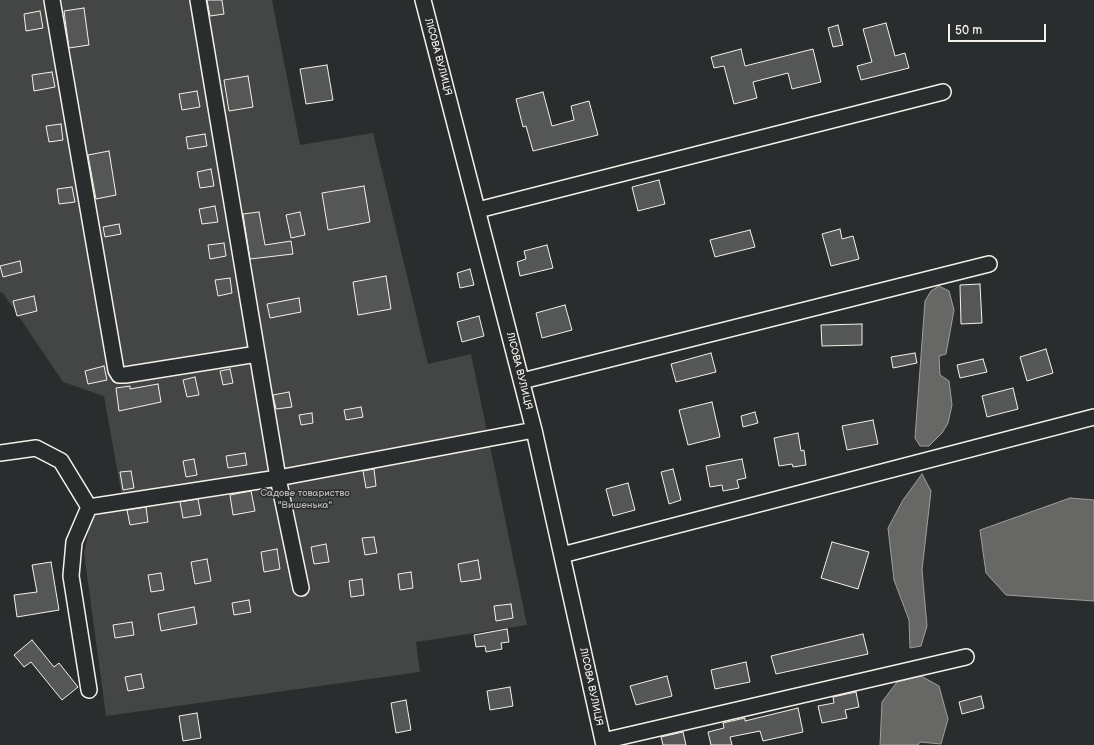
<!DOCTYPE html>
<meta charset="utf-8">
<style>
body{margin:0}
#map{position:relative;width:1094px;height:745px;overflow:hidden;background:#2a2d2e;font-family:"Balsamiq Sans",sans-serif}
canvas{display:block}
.scale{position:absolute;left:948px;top:24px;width:98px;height:18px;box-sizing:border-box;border:2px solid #f4f1e8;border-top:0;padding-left:5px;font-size:12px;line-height:14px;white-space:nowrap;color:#f4f1e8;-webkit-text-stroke:3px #2a2d2e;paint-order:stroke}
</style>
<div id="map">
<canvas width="1094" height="745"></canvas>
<div class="scale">50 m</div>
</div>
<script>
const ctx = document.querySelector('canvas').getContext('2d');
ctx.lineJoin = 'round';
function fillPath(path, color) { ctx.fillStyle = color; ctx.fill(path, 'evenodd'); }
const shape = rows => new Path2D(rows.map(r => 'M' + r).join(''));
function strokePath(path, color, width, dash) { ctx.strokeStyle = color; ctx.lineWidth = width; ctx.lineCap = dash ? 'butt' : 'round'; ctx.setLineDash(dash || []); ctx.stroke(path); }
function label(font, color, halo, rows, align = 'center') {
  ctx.font = font + ' "Balsamiq Sans",sans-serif'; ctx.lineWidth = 3; ctx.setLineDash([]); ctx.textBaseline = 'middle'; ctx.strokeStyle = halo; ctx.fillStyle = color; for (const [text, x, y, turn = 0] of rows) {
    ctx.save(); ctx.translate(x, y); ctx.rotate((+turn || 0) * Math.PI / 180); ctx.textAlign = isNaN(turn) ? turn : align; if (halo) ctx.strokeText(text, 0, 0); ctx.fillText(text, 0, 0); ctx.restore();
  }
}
fillPath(shape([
 [0,0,272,0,300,145,373,133,428,364,471,354,527,625,416,642,420,672,106,716,84,553,94,506,123,502,104,396,63,382,3,293,0,292]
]), '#444645');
const water = shape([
 [939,286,949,291,954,310,946,354,939,356,940,375,949,381,952,405,948,423,942,433,929,446,920,446,915,438,925,301,931,291,939,286],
 [922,474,931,491,922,570,927,626,921,646,910,648,909,620,894,580,888,528,903,500,922,474],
 [1070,498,1094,500,1094,601,1006,595,986,573,980,530,1070,498],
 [921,676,939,686,948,719,941,744,920,742,918,745,880,745,882,702,897,682,921,676]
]);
fillPath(water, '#676866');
strokePath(water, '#9f9f9a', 1);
const building = shape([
 [207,0,222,0,224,14,210,16,207,0],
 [84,8,89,45,69,48,64,11,84,8],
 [40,11,43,28,26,31,24,14,40,11],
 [886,23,895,56,905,53,909,68,861,80,857,66,872,62,863,29,886,23],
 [838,25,843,45,833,47,828,28,838,25],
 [741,49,745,66,813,49,821,82,792,89,788,73,753,82,757,98,734,104,724,66,714,68,711,57,741,49],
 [327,65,333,100,306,104,300,69,327,65],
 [52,72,55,87,34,91,32,75,52,72],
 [248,76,253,107,229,111,224,80,248,76],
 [197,91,200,107,182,110,179,94,197,91],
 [543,92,552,126,574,120,571,106,589,101,598,135,533,151,526,126,523,127,516,99,543,92],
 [61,124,63,140,49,142,46,126,61,124],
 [205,134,207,146,188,149,186,137,205,134],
 [109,151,116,195,96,199,88,155,109,151],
 [211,169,214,186,200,188,197,172,211,169],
 [659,180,665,204,638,211,632,187,659,180],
 [364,186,370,222,328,230,322,193,364,186],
 [72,187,75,202,59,204,57,189,72,187],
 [215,206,218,222,202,224,199,209,215,206],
 [259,212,265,245,291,241,293,254,250,259,243,214,259,212],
 [300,212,305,235,291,238,286,215,300,212],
 [119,224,121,234,105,237,103,227,119,224],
 [840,229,842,239,853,236,859,259,831,266,822,234,840,229],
 [750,230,755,247,715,257,710,240,750,230],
 [224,243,226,256,210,259,208,245,224,243],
 [547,245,553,268,520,276,517,262,526,259,524,251,547,245],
 [20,261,22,272,3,277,0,266,20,261],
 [470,269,474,285,460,288,457,273,470,269],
 [386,276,391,309,358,315,353,282,386,276],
 [230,278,232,293,218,296,215,280,230,278],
 [980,284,982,323,961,324,960,285,980,284],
 [34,296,37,311,17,316,13,301,34,296],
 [299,298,301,312,270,318,267,304,299,298],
 [565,305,572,330,542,338,536,313,565,305],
 [479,316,484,336,462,342,457,322,479,316],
 [862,324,862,345,822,346,821,325,862,324],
 [1046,349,1053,373,1027,381,1020,357,1046,349],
 [711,353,716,372,676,382,671,364,711,353],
 [915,353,917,363,893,368,891,357,915,353],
 [983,359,987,372,960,378,957,365,983,359],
 [104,366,107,380,88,384,85,371,104,366],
 [230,369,233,383,223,385,220,371,230,369],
 [195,377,199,395,187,397,183,380,195,377],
 [158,384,161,402,119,411,116,388,130,386,130,389,158,384],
 [1013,388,1018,409,987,417,982,396,1013,388],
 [289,392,292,407,276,409,273,395,289,392],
 [712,402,720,437,688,445,679,410,712,402],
 [361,407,363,417,346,420,344,410,361,407],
 [755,412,758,423,743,427,741,416,755,412],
 [312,413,313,423,301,425,299,415,312,413],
 [873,420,878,444,847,450,842,426,873,420],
 [798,433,801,451,804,450,806,465,793,467,792,464,779,466,774,438,798,433],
 [245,453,247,465,228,468,226,456,245,453],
 [194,459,197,475,186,477,183,461,194,459],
 [742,459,746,478,737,480,739,488,723,491,722,485,710,487,706,466,742,459],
 [374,469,376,486,366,488,363,471,374,469],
 [673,469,681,500,669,504,661,472,673,469],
 [131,471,134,488,123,490,120,472,131,471],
 [628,483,635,510,613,516,606,489,628,483],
 [251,491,255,511,233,515,230,495,251,491],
 [198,499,201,515,183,518,180,502,198,499],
 [146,507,148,522,130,525,127,510,146,507],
 [374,537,377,553,365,555,362,538,374,537],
 [832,542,869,552,858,589,821,578,832,542],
 [326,544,329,562,314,564,311,547,326,544],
 [277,549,280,569,264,572,261,552,277,549],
 [207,559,211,581,195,584,191,562,207,559],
 [478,560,481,579,461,582,458,564,478,560],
 [51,562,59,610,17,617,14,595,37,592,32,565,51,562],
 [411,572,413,588,400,590,398,574,411,572],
 [161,573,164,590,151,592,148,575,161,573],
 [362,579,364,595,351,597,349,581,362,579],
 [249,600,251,612,234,615,232,603,249,600],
 [511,604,513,618,496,621,494,606,511,604],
 [194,607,197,624,161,631,158,614,194,607],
 [132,622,134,635,115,638,113,625,132,622],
 [507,629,509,642,501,643,502,649,486,652,485,646,476,647,474,635,507,629],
 [863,634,868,654,776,674,771,656,863,634],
 [32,640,54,667,59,663,78,687,62,700,31,662,24,667,14,655,32,640],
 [746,662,750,682,715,689,711,670,746,662],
 [141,674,144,688,128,691,125,677,141,674],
 [667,676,672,696,636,705,630,686,667,676],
 [510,687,513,706,490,710,487,691,510,687],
 [856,692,859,707,845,710,847,718,822,723,818,706,834,703,833,697,856,692],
 [981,696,984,708,962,714,959,702,981,696],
 [406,700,411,730,396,733,391,703,406,700],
 [798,708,803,732,763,741,760,731,730,737,732,745,711,745,708,732,724,728,723,723,745,718,745,721,798,708],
 [197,713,201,738,183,741,179,716,197,713],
 [683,732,686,745,663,745,661,737,683,732]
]);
fillPath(building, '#555756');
strokePath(building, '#f4f1e8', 1);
const minor = shape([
 [52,0,116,370,119,375,125,375,257,354],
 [198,0,278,478,301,588],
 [423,0,534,430,604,745],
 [478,210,943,92],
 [522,381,989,264],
 [0,453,36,448,61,461,89,507,278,478,534,430],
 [562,555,1094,417],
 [89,690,71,576,74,542,89,507],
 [603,741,966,657]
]);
strokePath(minor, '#f4f1e8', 18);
strokePath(minor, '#2a2d2e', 15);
label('10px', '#f4f1e8', '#2a2d2e', [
 ["ЛІСОВА ВУЛИЦЯ",438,57,75],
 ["ЛІСОВА ВУЛИЦЯ",519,371,76],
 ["ЛІСОВА ВУЛИЦЯ",591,687,78]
]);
label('10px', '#b6b5af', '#2a2d2e', [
 ["Садове товариство",305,493],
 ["\"Вишенька\"",305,505]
]);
</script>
